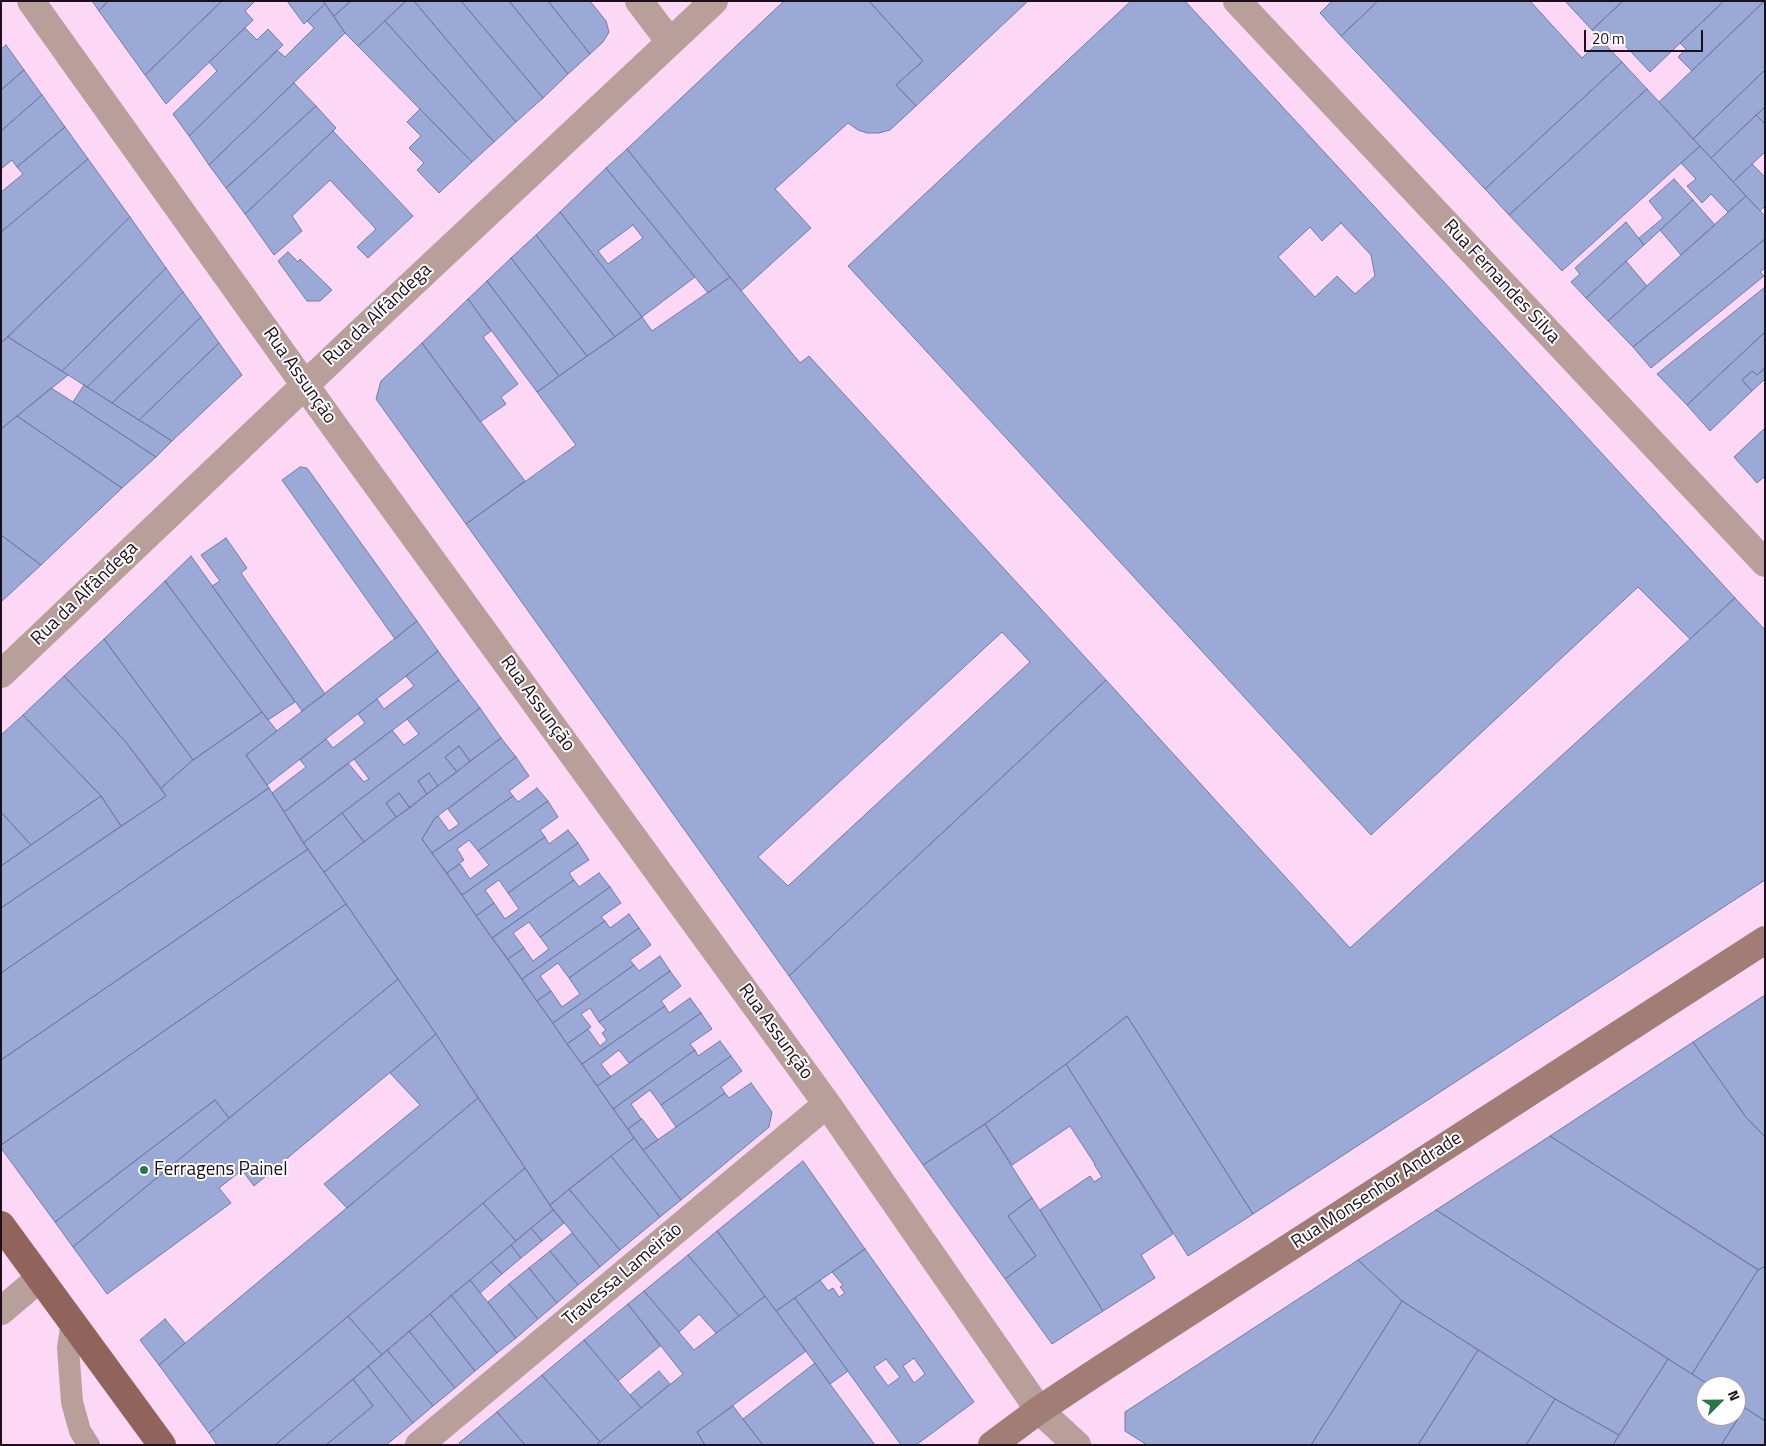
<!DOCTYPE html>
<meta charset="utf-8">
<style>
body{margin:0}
#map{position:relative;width:1766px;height:1446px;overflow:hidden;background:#fcd8f6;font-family:"Titillium Web",sans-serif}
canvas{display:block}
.frame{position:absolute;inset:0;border:2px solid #1d0e1b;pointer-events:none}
.north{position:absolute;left:1696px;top:1376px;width:50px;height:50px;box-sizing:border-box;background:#fff;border:1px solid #a59fa4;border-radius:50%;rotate:67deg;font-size:14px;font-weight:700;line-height:20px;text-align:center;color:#1d0e1b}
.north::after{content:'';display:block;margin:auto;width:18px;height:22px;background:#2b7746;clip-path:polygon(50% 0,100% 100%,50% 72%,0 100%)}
.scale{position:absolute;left:1584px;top:30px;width:119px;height:22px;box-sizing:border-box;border:2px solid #1d0e1b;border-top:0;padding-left:6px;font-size:15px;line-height:18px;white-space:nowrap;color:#1d0e1b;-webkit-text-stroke:4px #fff;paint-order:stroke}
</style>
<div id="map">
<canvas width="1766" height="1446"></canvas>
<div class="frame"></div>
<div class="north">N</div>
<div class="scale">20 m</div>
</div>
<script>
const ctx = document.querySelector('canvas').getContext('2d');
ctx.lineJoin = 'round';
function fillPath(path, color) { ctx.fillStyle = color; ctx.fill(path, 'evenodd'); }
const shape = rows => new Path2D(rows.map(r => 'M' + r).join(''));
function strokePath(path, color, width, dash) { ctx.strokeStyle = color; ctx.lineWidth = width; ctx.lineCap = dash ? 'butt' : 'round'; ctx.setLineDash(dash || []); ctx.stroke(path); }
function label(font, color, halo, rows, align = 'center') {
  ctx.font = font + ' "Titillium Web",sans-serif'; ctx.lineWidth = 4; ctx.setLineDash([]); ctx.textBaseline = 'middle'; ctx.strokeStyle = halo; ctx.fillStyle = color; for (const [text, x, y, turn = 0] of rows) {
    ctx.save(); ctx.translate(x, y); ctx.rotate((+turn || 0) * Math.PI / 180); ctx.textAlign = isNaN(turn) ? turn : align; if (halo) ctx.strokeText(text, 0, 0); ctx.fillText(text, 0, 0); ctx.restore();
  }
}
const building = shape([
 [92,1,108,1,99,11,92,1],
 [108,1,222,1,145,75,99,11,108,1],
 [222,1,255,1,245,11,253,20,166,104,145,75,222,1],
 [287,1,323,1,325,4,304,24,287,1],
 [323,1,351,1,334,16,323,1],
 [351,1,406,1,358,46,345,33,334,16,351,1],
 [406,1,414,1,516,122,494,142,385,21,406,1],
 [414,1,461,1,543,98,516,122,414,1],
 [461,1,509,1,568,74,543,98,461,1],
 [509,1,548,1,590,54,568,74,509,1],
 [548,1,590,1,606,21,609,32,603,42,590,54,548,1],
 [784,1,869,1,923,61,896,85,916,106,890,130,879,133,867,133,858,130,848,123,775,189,811,228,741,291,627,149,784,1],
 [869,1,1028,1,916,106,896,85,923,61,869,1],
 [1131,1,1185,1,1735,598,1690,639,1638,587,1371,835,848,266,1131,1],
 [1341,223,1371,255,1375,276,1355,294,1337,276,1315,297,1278,257,1310,227,1322,241,1341,223],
 [1332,1,1378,1,1341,36,1320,13,1332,1],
 [1378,1,1530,1,1582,58,1601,40,1622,62,1485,189,1341,36,1378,1],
 [1565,1,1623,1,1592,30,1565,1],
 [1623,1,1724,1,1650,72,1615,35,1605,45,1592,30,1623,1],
 [1724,1,1764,1,1692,71,1678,57,1686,49,1680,43,1724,1],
 [1765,1,1765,70,1693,139,1659,102,1765,1],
 [325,4,345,33,209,165,189,136,277,50,285,57,314,28,307,21,325,4],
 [385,21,494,142,472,162,358,46,385,21],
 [245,28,257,40,268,29,283,45,189,136,173,114,217,71,209,62,245,28],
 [6,45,24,70,1,90,1,49,6,45],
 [1622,62,1647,89,1509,215,1485,189,1622,62],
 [24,70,42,95,1,131,1,90,24,70],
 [1765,70,1765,107,1711,158,1693,139,1765,70],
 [294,83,316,106,226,188,209,165,294,83],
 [1647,89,1700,146,1562,271,1509,215,1647,89],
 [42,95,65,127,17,167,12,160,1,169,1,131,42,95],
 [316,106,336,128,245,214,226,188,316,106],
 [1765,107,1765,124,1756,115,1765,107],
 [420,109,472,162,439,193,417,170,424,163,409,148,421,136,407,122,420,109],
 [1756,115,1765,124,1765,152,1733,182,1711,158,1756,115],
 [65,127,88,159,1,232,1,192,23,174,17,167,65,127],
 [333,131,413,216,368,258,357,247,376,229,330,180,292,216,302,231,274,255,245,214,333,131],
 [1700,146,1746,196,1728,212,1711,194,1702,203,1687,186,1696,179,1681,163,1700,146],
 [627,149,730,277,708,293,606,168,627,149],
 [88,159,130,217,1,343,1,232,88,159],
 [1752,164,1765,177,1765,206,1760,211,1733,182,1752,164],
 [606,168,695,277,642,317,560,212,606,168],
 [633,225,643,238,608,264,598,251,633,225],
 [1674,179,1693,200,1644,245,1639,238,1663,218,1649,201,1674,179],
 [1746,196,1765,216,1765,239,1633,347,1608,321,1746,196],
 [1693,200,1715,225,1681,255,1660,230,1693,200],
 [560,212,642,317,615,337,536,235,560,212],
 [130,217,166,268,62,371,8,337,130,217],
 [1626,222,1644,245,1586,298,1571,282,1580,274,1575,268,1626,222],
 [536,235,615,337,587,356,511,258,536,235],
 [1765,239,1765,268,1760,272,1764,276,1651,368,1633,347,1765,239],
 [288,252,298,262,300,259,332,290,320,301,307,301,278,261,288,252],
 [511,258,587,356,559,376,487,281,511,258],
 [1626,261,1647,286,1608,321,1586,298,1626,261],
 [166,268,183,292,87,387,62,371,166,268],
 [730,277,800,363,809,356,1106,680,789,976,466,524,576,445,537,392,642,317,652,331,730,277],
 [1002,632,1030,662,788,886,758,857,1002,632],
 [487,281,559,376,537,392,468,299,487,281],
 [1765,287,1765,332,1687,405,1657,374,1765,287],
 [183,292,201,317,112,403,87,387,183,292],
 [468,299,491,331,483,337,518,384,501,397,506,404,480,422,422,343,468,299],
 [201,317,219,343,139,420,112,403,201,317],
 [1765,332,1765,368,1757,375,1752,371,1742,380,1752,391,1710,431,1687,405,1765,332],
 [8,337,68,375,1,429,1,343,8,337],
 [219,343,242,375,172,441,139,420,219,343],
 [422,343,525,481,466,524,376,399,381,381,422,343],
 [1765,368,1765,379,1752,391,1742,380,1752,371,1757,375,1765,368],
 [84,385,87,387,172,441,156,457,73,402,84,385],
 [51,388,73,402,156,457,122,488,17,416,51,388],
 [17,416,122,488,41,565,1,535,1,429,17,416],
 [1765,428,1765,476,1757,483,1734,457,1765,428],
 [300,467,307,468,417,621,395,639,282,480,300,467],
 [1,535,41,565,1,602,1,535],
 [226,538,247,568,241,573,325,694,302,711,212,586,220,581,201,555,226,538],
 [191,556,295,702,268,720,165,581,191,556],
 [165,581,262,712,193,760,104,639,165,581],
 [1735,598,1765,630,1765,880,1253,1214,1127,1016,1066,1064,985,1124,923,1165,789,976,1106,680,1350,948,1735,598],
 [417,621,438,651,267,785,246,755,417,621],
 [104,639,193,760,161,788,125,741,64,676,104,639],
 [438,651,459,680,284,812,272,793,306,767,300,760,326,739,333,748,365,723,358,714,377,699,384,709,414,686,406,676,438,651],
 [64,676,125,741,166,796,121,826,101,796,23,715,64,676],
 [459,680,480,708,303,843,284,812,348,763,364,782,369,779,354,759,392,730,404,745,419,734,407,719,459,680],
 [480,708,501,738,470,761,459,746,445,757,457,772,438,786,429,773,418,781,427,794,410,808,399,793,386,803,396,817,364,842,342,813,480,708],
 [262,712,277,731,246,755,269,788,1,973,1,908,166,796,161,788,193,760,262,712],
 [23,715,101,796,31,845,1,812,1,735,23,715],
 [501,738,516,757,435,818,422,839,634,1138,550,1205,436,1034,324,872,501,738],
 [459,746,470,761,457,772,445,757,459,746],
 [516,757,529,776,509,791,513,796,432,853,422,839,435,818,438,816,449,831,459,824,448,809,516,757],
 [429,773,438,786,427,794,418,781,429,773],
 [269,788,308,849,1,1060,1,973,269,788],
 [537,788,548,801,478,851,469,840,457,849,464,860,447,873,432,853,513,796,518,802,537,788],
 [399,793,410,808,396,817,386,803,399,793],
 [101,796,121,826,1,908,1,866,101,796],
 [548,801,558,817,540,830,545,837,462,895,447,873,460,864,470,879,489,865,478,851,548,801],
 [1,812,31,845,1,866,1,812],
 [342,813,364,842,324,872,303,843,342,813],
 [568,830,578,843,508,893,499,880,485,890,494,903,476,916,462,895,545,837,549,844,568,830],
 [578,843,589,860,569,873,574,880,492,938,476,916,494,903,505,919,519,909,508,893,578,843],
 [308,849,346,904,1,1145,1,1060,308,849],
 [599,873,610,887,540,937,529,922,513,933,524,948,508,959,492,938,574,880,579,887,599,873],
 [610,887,621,903,601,917,605,921,522,979,508,959,524,948,533,961,549,949,540,937,610,887],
 [346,904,398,979,229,1118,215,1100,55,1222,1,1148,1,1145,346,904],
 [629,914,639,928,569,978,558,963,540,976,551,991,537,1001,522,979,605,921,610,928,629,914],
 [639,928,651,945,630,960,634,965,553,1023,537,1001,551,991,562,1007,580,994,569,978,639,928],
 [660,956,670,971,599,1022,590,1008,581,1014,591,1027,567,1044,553,1023,634,965,639,971,660,956],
 [670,971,681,986,661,1001,665,1006,582,1064,567,1044,588,1029,600,1046,607,1040,602,1033,606,1030,599,1022,670,971],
 [398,979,436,1034,254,1186,242,1170,219,1188,231,1203,107,1294,73,1247,398,979],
 [1765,995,1765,1137,1745,1116,1693,1042,1765,995],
 [690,998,701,1013,629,1063,619,1050,601,1064,611,1077,597,1086,582,1064,665,1006,669,1013,690,998],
 [701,1013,712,1029,690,1044,695,1050,613,1109,597,1086,701,1013],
 [1127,1016,1253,1214,1188,1256,1066,1064,1127,1016],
 [436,1034,478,1098,347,1208,324,1184,420,1105,390,1073,436,1034],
 [720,1041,731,1056,661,1105,650,1090,631,1104,641,1119,628,1129,613,1109,695,1050,698,1056,720,1041],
 [1693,1042,1745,1116,1765,1137,1765,1266,1759,1270,1550,1136,1693,1042],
 [731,1056,742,1071,721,1087,725,1093,676,1127,661,1105,731,1056],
 [1066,1064,1173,1234,1141,1255,1155,1278,1103,1311,1040,1210,1090,1176,1094,1182,1102,1177,1094,1164,1095,1164,1070,1126,1012,1165,985,1124,1066,1064],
 [751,1083,772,1112,769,1127,681,1200,643,1150,725,1093,729,1098,751,1083],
 [478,1098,525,1168,209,1433,159,1365,478,1098],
 [215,1100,229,1118,73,1247,55,1222,215,1100],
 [642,1119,658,1140,643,1150,628,1129,642,1119],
 [985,1124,1032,1198,1008,1216,1036,1256,1005,1279,923,1165,985,1124],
 [1550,1136,1758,1270,1692,1374,1436,1210,1550,1136],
 [634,1138,681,1200,660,1217,611,1156,634,1138],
 [611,1156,660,1217,620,1250,569,1189,611,1156],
 [803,1161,865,1249,776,1311,717,1231,803,1161],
 [525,1168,553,1210,516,1241,483,1203,525,1168],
 [569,1189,620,1250,600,1267,550,1205,569,1189],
 [1032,1198,1103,1311,1052,1344,1005,1279,1036,1256,1008,1216,1032,1198],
 [483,1203,516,1241,382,1355,348,1316,483,1203],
 [553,1210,564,1223,542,1241,531,1228,553,1210],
 [1436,1210,1668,1359,1619,1435,1555,1399,1402,1301,1358,1260,1436,1210],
 [531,1228,542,1241,521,1258,511,1245,531,1228],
 [717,1231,765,1296,739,1316,688,1255,717,1231],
 [572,1233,600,1267,578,1285,550,1251,572,1233],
 [511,1245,521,1258,502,1274,491,1262,511,1245],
 [865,1249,974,1402,916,1445,901,1445,795,1298,820,1280,828,1291,833,1288,839,1297,845,1293,840,1287,843,1285,832,1272,865,1249],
 [914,1358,925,1374,914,1383,903,1366,914,1358],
 [886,1359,900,1377,888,1386,874,1367,886,1359],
 [550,1251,578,1285,557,1303,529,1268,550,1251],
 [688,1255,739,1316,716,1333,699,1314,679,1332,644,1291,688,1255],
 [1358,1260,1402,1301,1311,1445,1147,1445,1125,1431,1125,1412,1358,1260],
 [491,1262,502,1274,480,1293,470,1280,491,1262],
 [1765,1266,1765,1421,1736,1402,1736,1386,1711,1386,1692,1374,1758,1270,1765,1266],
 [529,1268,557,1303,538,1319,509,1284,529,1268],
 [470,1280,516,1338,497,1353,451,1295,470,1280],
 [509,1284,538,1319,516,1338,488,1302,509,1284],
 [644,1291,694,1350,765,1296,806,1351,697,1432,705,1445,596,1445,683,1374,628,1304,644,1291],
 [451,1295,497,1353,475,1371,430,1314,451,1295],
 [795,1298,848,1371,830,1384,776,1311,795,1298],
 [1402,1301,1478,1350,1418,1445,1311,1445,1402,1301],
 [628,1304,660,1346,618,1381,584,1340,628,1304],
 [430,1314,475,1371,455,1388,409,1331,430,1314],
 [348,1316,382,1355,275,1445,217,1445,209,1433,348,1316],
 [165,1319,185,1343,159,1365,140,1340,165,1319],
 [409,1331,455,1388,433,1406,387,1350,409,1331],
 [584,1340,641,1408,600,1442,542,1375,584,1340],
 [387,1350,433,1406,413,1423,368,1366,387,1350],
 [1478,1350,1555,1399,1526,1445,1418,1445,1478,1350],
 [1668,1359,1711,1386,1706,1386,1706,1416,1736,1416,1736,1402,1745,1408,1721,1445,1613,1445,1668,1359],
 [815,1363,830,1384,875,1445,763,1445,743,1419,815,1363],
 [368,1366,413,1423,386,1445,326,1445,373,1406,353,1379,368,1366],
 [659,1371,670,1384,641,1408,630,1395,659,1371],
 [542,1375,600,1442,596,1445,525,1445,497,1412,542,1375],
 [353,1379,373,1406,326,1445,275,1445,353,1379],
 [1555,1399,1619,1435,1613,1445,1526,1445,1555,1399],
 [733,1406,763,1445,705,1445,697,1432,733,1406],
 [1745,1408,1765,1421,1765,1445,1721,1445,1745,1408],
 [497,1412,525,1445,460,1445,459,1443,497,1412]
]);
fillPath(building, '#9ba9d7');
strokePath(building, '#6f7ba7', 1);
strokePath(shape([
 [72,1322,68,1348,72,1402,80,1431,89,1445]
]), '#b89f9a', 22);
strokePath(shape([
 [31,1,332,423,827,1104,1039,1410,1077,1445],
 [639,1,670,42],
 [1237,1,1765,563],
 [1,674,364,329,714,1],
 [1,1311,40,1278],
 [419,1445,827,1104]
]), '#b89f9a', 28);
strokePath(shape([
 [992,1445,1039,1410,1101,1369,1765,940]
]), '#a17d75', 28);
strokePath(shape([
 [1,1225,162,1445]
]), '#90645b', 28);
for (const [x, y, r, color] of [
 [144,1170,5,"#2b7746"]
]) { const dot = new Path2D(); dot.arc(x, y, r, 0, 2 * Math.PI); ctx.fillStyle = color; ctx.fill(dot); strokePath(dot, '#fff', 2); }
label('19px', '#1d0e1b', '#fff', [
 ["Rua Fernandes Silva",1501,282,47],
 ["Rua da Alfândega",378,315,-43],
 ["Rua Assunção",299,376,55],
 ["Rua da Alfândega",85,594,-44],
 ["Rua Assunção",537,704,54],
 ["Rua Assunção",775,1032,54],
 ["Rua Monsenhor Andrade",1377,1191,-33],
 ["Travessa Lameirão",623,1275,-40]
]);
label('19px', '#1d0e1b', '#fff', [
 ["Ferragens Painel",154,1170]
], 'left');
</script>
